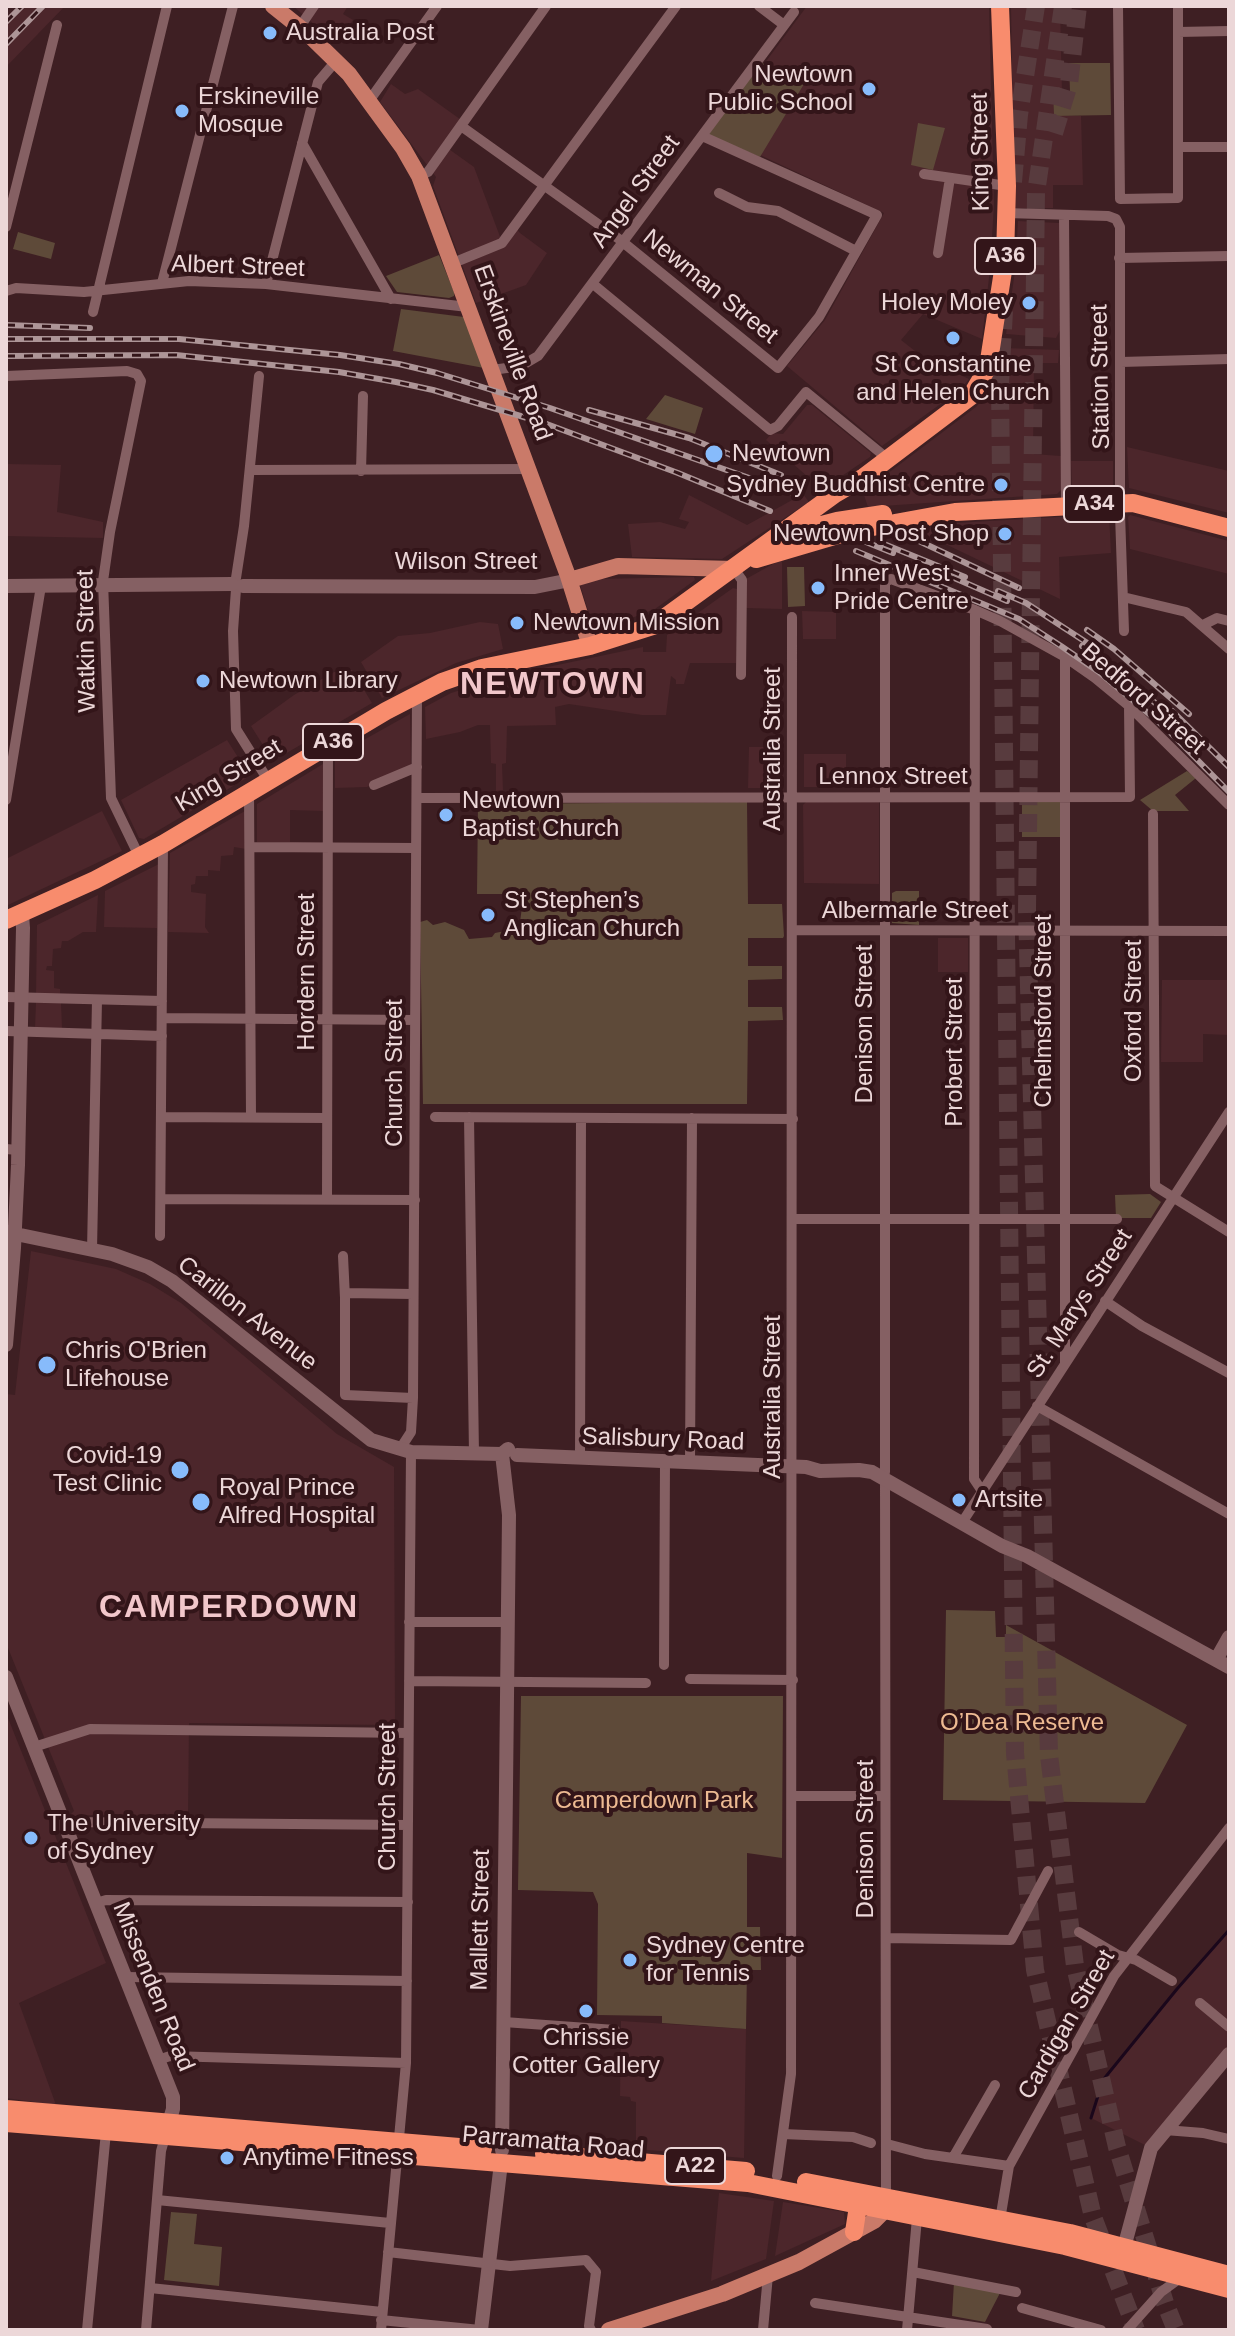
<!DOCTYPE html>
<meta charset="utf-8">
<style>
body{margin:0}
#map{position:relative;width:1235px;height:2336px;overflow:hidden;background:#3e1f23;font-family:Arial,sans-serif}
canvas{display:block}
.frame{position:absolute;inset:0;border:8px solid #ecd7d8;pointer-events:none}
</style>
<div id="map">
<canvas width="1235" height="2336"></canvas>
<div class="frame"></div>
</div>
<script>
const ctx = document.querySelector('canvas').getContext('2d');
ctx.lineJoin = 'round';
function fillPath(path, color) { ctx.fillStyle = color; ctx.fill(path, 'evenodd'); }
const shape = rows => new Path2D(rows.map(r => 'M' + r).join(''));
function strokePath(path, color, width, dash) { ctx.strokeStyle = color; ctx.lineWidth = width; ctx.lineCap = dash ? 'butt' : 'round'; ctx.setLineDash(dash || []); ctx.stroke(path); }
function label(font, color, halo, rows, align = 'center') {
  ctx.font = font + ' Arial,sans-serif'; ctx.lineWidth = 8; ctx.setLineDash([]); ctx.textBaseline = 'middle'; ctx.strokeStyle = halo; ctx.fillStyle = color; for (const [text, x, y, turn = 0] of rows) {
    ctx.save(); ctx.translate(x, y); ctx.rotate((+turn || 0) * Math.PI / 180); ctx.textAlign = isNaN(turn) ? turn : align; if (halo) ctx.strokeText(text, 0, 0); ctx.fillText(text, 0, 0); ctx.restore();
  }
}
fillPath(shape([
 [18,6,65,6,6,67,6,17],
 [293,6,348,6,343,14,353,20,337,44],
 [807,6,989,6,994,205,990,269,982,339,923,314,901,340,924,358,969,379,960,390,882,446,787,366,825,320,884,213,713,133],
 [1011,6,1060,6,1062,92,1053,92,1054,115,1081,116,1083,185,1053,185,1053,208,1014,208],
 [391,84,405,94,418,89,464,122,446,147,474,167,502,242,514,226,520,233,547,253,526,285,476,303,433,186,436,177,380,102],
 [1018,221,1059,223,1060,330,1056,338,1006,334,1015,271],
 [1004,348,1059,350,1058,363,1034,363,1033,454,1061,456,1062,489,1057,494,868,507,863,492,976,407,987,394,995,382],
 [807,405,812,405,871,453,870,457,827,486,812,472,808,477,766,440,772,433,783,434],
 [1127,447,1229,471,1229,513,1129,488],
 [1071,461,1113,461,1113,490,1072,491],
 [6,464,61,465,57,512,103,522,103,538,6,536],
 [803,494,809,502,722,559,632,557,628,524,660,522,685,529,689,522,679,519,689,495,747,525],
 [1109,514,1111,553,1059,557,1060,599,916,530,955,523],
 [1130,515,1229,541,1229,574,1130,549,1128,517],
 [782,559,782,609,746,608,746,579],
 [694,577,695,580,655,609,611,626,594,629,580,585,596,579],
 [733,588,737,589,736,663,690,663,684,684,676,684,676,680,671,676,666,715,642,715,569,704,555,707,556,725,507,726,506,763,502,764,503,790,496,791,496,764,491,763,490,725,478,725,460,732,426,739,425,707,451,693,505,676,643,647,643,652,666,652,667,635],
 [802,611,836,612,836,639,803,639],
 [480,622,498,624,503,649,456,663,382,698,361,662,398,636,430,633],
 [352,670,372,703,273,761,251,726,294,695,334,672],
 [410,714,411,765,367,787,335,788,335,756],
 [227,740,250,776,144,839,139,838,121,800],
 [749,747,783,747,782,788,748,788],
 [804,754,846,754,846,787,804,787],
 [323,764,324,811,290,810,290,842,257,842,257,804],
 [807,801,879,802,879,884,804,883,803,805],
 [102,811,122,851,6,906,6,859],
 [245,811,246,849,234,847,233,855,221,856,220,871,208,870,208,876,196,876,195,884,191,885,191,892,206,894,205,927,209,933,168,932,170,853],
 [159,864,157,928,104,927,105,891],
 [98,895,96,932,83,932,68,941,62,941,61,948,53,949,52,966,47,966,46,970,54,971,54,988,60,989,60,995,36,995,37,925],
 [938,938,968,938,968,972,938,972],
 [1162,980,1229,980,1229,1035,1203,1034,1203,1062,1161,1062],
 [36,1002,61,1003,62,1028,35,1028],
 [31,1251,116,1269,150,1284,181,1303,337,1434,394,1467,395,1725,189,1723,188,1816,79,1815,63,1822,74,1811,6,1643,6,1394,15,1395],
 [6,1713,106,1963,19,2003,56,2105,6,2098],
 [1229,1930,1229,2054,1151,2148,1091,2118,1103,2080,1177,1989],
 [621,2021,746,2029,744,2158,636,2149,636,2102,631,2101,630,2097,620,2096],
 [719,2193,774,2201,766,2259,711,2281],
 [783,2202,844,2212,845,2224,775,2256]
]), '#4c262b');
fillPath(shape([
 [759,62,807,79,760,157,708,135],
 [1069,63,1110,63,1111,115,1054,116,1053,92,1070,91],
 [918,123,945,128,933,170,911,165],
 [18,232,55,243,51,259,13,249],
 [439,255,454,292,454,296,449,298,397,292,386,276],
 [401,309,464,317,484,368,393,351],
 [665,395,703,408,695,434,646,419],
 [787,567,804,567,805,606,788,607],
 [1187,771,1196,778,1175,795,1189,811,1153,811,1140,800],
 [747,802,748,904,782,904,784,936,783,938,748,938,748,966,782,966,782,979,748,980,748,1007,782,1007,783,1020,748,1021,747,1104,423,1104,420,922,427,920,433,925,445,922,464,930,469,939,492,937,495,933,510,930,521,936,525,933,527,926,520,922,522,907,518,894,477,894,478,804],
 [1022,802,1060,802,1060,837,1022,837],
 [896,891,919,891,919,925,892,923,892,893],
 [1150,1194,1161,1202,1151,1218,1116,1218,1115,1195],
 [946,1610,995,1611,996,1637,1006,1637,1006,1625,1187,1725,1145,1803,943,1800],
 [521,1696,783,1696,782,1858,747,1853,747,1927,760,1927,761,1970,747,1970,746,2029,662,2023,662,2016,597,2015,598,1904,593,1892,518,1890],
 [171,2212,197,2214,194,2244,222,2247,219,2286,164,2280],
 [954,2282,1001,2291,985,2322,952,2316]
]), '#5e4a39');
strokePath(shape([
 [1091,2118,1103,2080,1177,1989,1229,1930]
]), '#1a071b', 3);
strokePath(shape([
 [1063,6,1036,193,1027,910,1049,1755,1075,1966,1117,2147,1165,2303,1176,2330],
 [1054,133,1069,84,1078,6],
 [1013,182,1019,115,1036,6],
 [1004,311,1000,384,1015,1753,1035,1970,1093,2217,1136,2330]
]), '#583b3e', 18, [18, 9]);
strokePath(shape([
 [759,6,784,25],
 [1118,6,1120,199,1178,198,1178,6],
 [297,31,314,6],
 [1178,32,1229,31],
 [369,101,437,6],
 [461,126,619,239,778,368,819,317,877,215,702,136],
 [302,143,391,299],
 [1178,147,1229,147],
 [924,174,1007,186],
 [419,176,428,172,546,6],
 [719,193,747,207,778,211,856,251],
 [1006,213,1108,216,1116,219,1120,227,1120,514,1124,631],
 [1064,215,1066,505],
 [6,227,57,25],
 [938,253,950,178],
 [1119,258,1229,256],
 [453,263,502,243,676,6],
 [162,283,233,6],
 [266,284,318,82,336,61],
 [593,284,770,430,778,426,806,392,888,459],
 [6,291,16,288,84,292,189,281,266,284,468,307],
 [93,312,167,6],
 [1121,362,1229,359],
 [492,370,521,366,538,356,794,12],
 [6,376,127,371,137,374,141,381,110,532,103,581,111,798,139,856],
 [250,470,529,469],
 [361,471,363,396],
 [734,569,742,580,741,675],
 [236,578,244,526,259,376],
 [236,589,233,631,236,729,268,780],
 [1123,597,1186,612,1229,649],
 [975,610,974,1479,982,1491],
 [1203,625,1217,618,1229,621],
 [1065,657,1065,1364],
 [374,785,417,767],
 [249,791,251,1117],
 [417,798,1130,797,1129,706],
 [6,800,41,586],
 [1153,814,1155,1186,1229,1232],
 [252,847,416,848],
 [794,930,1229,931],
 [6,997,162,1001],
 [162,1018,415,1020],
 [6,1031,162,1036],
 [162,1117,327,1118],
 [435,1117,793,1119],
 [469,1117,474,1454],
 [6,1149,18,1150],
 [327,1198,328,745],
 [162,1199,415,1200],
 [793,1219,1117,1219],
 [160,1236,163,844],
 [92,1250,97,1000],
 [343,1256,345,1298,345,1395,413,1398],
 [345,1293,413,1294],
 [1105,1301,1142,1326,1229,1373],
 [1037,1406,1229,1514],
 [400,1449,411,1432,413,1398,417,694],
 [580,1459,581,1118],
 [690,1463,692,1118],
 [885,1472,885,582,891,579,975,610,1000,621,1065,657,1095,678,1129,706,1229,805],
 [885,1479,886,2199],
 [965,1518,1229,1112],
 [409,1622,508,1622],
 [664,1665,665,1462],
 [690,1679,793,1680],
 [409,1681,646,1683],
 [34,1747,90,1729,408,1733],
 [792,1796,885,1796],
 [63,1822,408,1825],
 [96,1903,106,1900,408,1902],
 [1079,1932,1118,1955,1136,1960,1172,1981],
 [886,1938,1011,1940,1048,1871],
 [125,1977,407,1981],
 [1200,2003,1229,2027],
 [504,2022,615,2030],
 [158,2060,170,2056,406,2063],
 [1165,2130,1203,2133,1229,2139],
 [783,2134,853,2137,871,2143],
 [887,2144,925,2154,1009,2166],
 [954,2156,995,2085],
 [777,2176,791,2074,792,617],
 [157,2200,390,2223],
 [1000,2220,1009,2166,1114,1976,1229,1828],
 [388,2252,510,2266,586,2260,596,2272,589,2326,591,2330],
 [913,2272,1016,2292],
 [150,2288,382,2312],
 [815,2303,987,2329],
 [1022,2308,1101,2330],
 [381,2320,480,2330],
 [87,2330,106,2132],
 [146,2330,161,2151,165,2137],
 [381,2330,406,2063,411,1452],
 [763,2330,768,2275],
 [907,2330,917,2218],
 [1127,2330,1161,2292,1183,2276]
]), '#856063', 10);
strokePath(shape([
 [6,586,232,584],
 [243,586,535,587,570,580],
 [6,1232,112,1254,148,1267,172,1281,371,1440,411,1452,502,1454,508,1449],
 [6,1345,14,1248,18,1165,23,928,22,915],
 [502,1454,509,1515,502,2150],
 [517,1455,806,1467,820,1471,859,1470,872,1472,1002,1546,1027,1556,1229,1667],
 [1216,1660,1229,1637],
 [6,1677,173,2097,173,2109,167,2129],
 [1122,2255,1151,2148,1229,2054],
 [481,2330,501,2163]
]), '#856063', 14);
strokePath(shape([
 [273,6,308,34,349,74,403,148,419,176,568,576,590,646],
 [570,580,618,566,734,569],
 [609,2330,722,2294,799,2262,874,2221,883,2212]
]), '#ca7a69', 16);
strokePath(shape([
 [787,534,837,521,883,514],
 [756,559,851,531,955,512,1133,503,1229,528],
 [6,920,95,880,163,844,386,711,442,682,482,668,590,646,653,626,835,494,864,477,971,396,988,367,1005,258,1007,186,1000,6],
 [6,2109,483,2149],
 [6,2123,748,2183,1065,2246,1229,2289],
 [544,2154,746,2171],
 [806,2182,1070,2233,1229,2275],
 [854,2232,858,2206]
]), '#f88c6d', 18);
const rail = shape([
 [6,22,22,6],
 [6,44,43,6],
 [6,325,90,328],
 [6,339,179,339,340,355,399,364,437,373,550,408,792,493],
 [6,356,176,355,339,372,396,382,433,390,544,423,678,473,770,511],
 [589,410,689,438,781,475],
 [904,534,1019,588],
 [866,542,893,553],
 [884,544,965,577],
 [856,551,1019,619,1061,646,1099,672,1167,729,1229,792],
 [952,577,1007,601],
 [998,591,1026,603,1095,648],
 [1087,630,1114,649,1189,714],
 [1082,646,1143,692,1175,721],
 [1172,711,1229,767]
]);
strokePath(rail, '#ad9597', 6);
strokePath(rail, '#331519', 3, [9]);
for (const [x, y, r, color] of [
 [270,33,8,"#87bbfb"],
 [869,89,8,"#87bbfb"],
 [182,111,8,"#87bbfb"],
 [1029,303,8,"#87bbfb"],
 [953,338,8,"#87bbfb"],
 [714,454,10,"#87bbfb"],
 [1001,485,8,"#87bbfb"],
 [1005,534,8,"#87bbfb"],
 [818,588,8,"#87bbfb"],
 [517,623,8,"#87bbfb"],
 [203,681,8,"#87bbfb"],
 [446,815,8,"#87bbfb"],
 [488,915,8,"#87bbfb"],
 [47,1365,10,"#87bbfb"],
 [180,1470,10,"#87bbfb"],
 [959,1500,8,"#87bbfb"],
 [201,1502,10,"#87bbfb"],
 [31,1838,8,"#87bbfb"],
 [630,1960,8,"#87bbfb"],
 [586,2011,8,"#87bbfb"],
 [227,2158,8,"#87bbfb"]
]) { const dot = new Path2D(); dot.arc(x, y, r, 0, 2 * Math.PI); ctx.fillStyle = color; ctx.fill(dot); strokePath(dot, '#331519', 3); }
for (const [x, y, w] of [
 [1005,256,60],
 [1094,504,60],
 [333,742,60],
 [695,2166,60]
]) { const box = new Path2D(); box.roundRect(x - w / 2, y - 18, w, 36, 6); ctx.fillStyle = '#331519'; ctx.fill(box); strokePath(box, '#ecd7d8', 2); }
label('bold 22px', '#ecd7d8', null, [
 ["A36",1005,256],
 ["A34",1094,504],
 ["A36",333,742],
 ["A22",695,2166]
]);
label('24px', '#ecd7d8', '#331519', [
 ["Australia Post",286,33],
 ["Newtown",853,75,"right"],
 ["Public School",853,103,"right"],
 ["Erskineville",198,97],
 ["Mosque",198,125],
 ["Holey Moley",1013,303,"right"],
 ["St Constantine",953,365,"center"],
 ["and Helen Church",953,393,"center"],
 ["Newtown",732,454],
 ["Sydney Buddhist Centre",985,485,"right"],
 ["Newtown Post Shop",989,534,"right"],
 ["Inner West",834,574],
 ["Pride Centre",834,602],
 ["Newtown Mission",533,623],
 ["Newtown Library",219,681],
 ["Newtown",462,801],
 ["Baptist Church",462,829],
 ["St Stephen’s",504,901],
 ["Anglican Church",504,929],
 ["Chris O'Brien",65,1351],
 ["Lifehouse",65,1379],
 ["Covid-19",162,1456,"right"],
 ["Test Clinic",162,1484,"right"],
 ["Royal Prince",219,1488],
 ["Alfred Hospital",219,1516],
 ["Artsite",975,1500],
 ["The University",47,1824],
 ["of Sydney",47,1852],
 ["Sydney Centre",646,1946],
 ["for Tennis",646,1974],
 ["Chrissie",586,2038,"center"],
 ["Cotter Gallery",586,2066,"center"],
 ["Anytime Fitness",243,2158]
], 'left');
label('24px', '#ecd7d8', '#331519', [
 ["King Street",981,152,-91],
 ["Angel Street",636,192,-54],
 ["Albert Street",238,267,2],
 ["Newman Street",710,287,39],
 ["Erskineville Road",512,353,70],
 ["Station Street",1101,377,-91],
 ["Wilson Street",466,562],
 ["Watkin Street",87,641,-91],
 ["Bedford Street",1143,699,41],
 ["Australia Street",773,749,-90],
 ["King Street",229,776,-31],
 ["Lennox Street",893,777],
 ["Albermarle Street",915,911],
 ["Hordern Street",307,972,-90],
 ["Chelmsford Street",1044,1011,-90],
 ["Oxford Street",1134,1011,-90],
 ["Denison Street",865,1024,-90],
 ["Probert Street",955,1052,-90],
 ["Church Street",395,1073,-90],
 ["St. Marys Street",1080,1304,-57],
 ["Carillon Avenue",247,1314,38],
 ["Australia Street",773,1397,-90],
 ["Salisbury Road",663,1440,2],
 ["Church Street",388,1797,-90],
 ["Denison Street",866,1839,-90],
 ["Mallett Street",481,1920,-89],
 ["Missenden Road",153,1987,68],
 ["Cardigan Street",1067,2025,-60],
 ["Parramatta Road",553,2143,5]
]);
label('24px', '#edba92', '#331519', [
 ["O’Dea Reserve",1022,1723],
 ["Camperdown Park",654,1801]
]);
ctx.letterSpacing = '2px';
label('bold 32px', '#f2c7cb', '#331519', [
 ["NEWTOWN",553,685],
 ["CAMPERDOWN",229,1608]
]);
ctx.letterSpacing = '0px';
</script>
